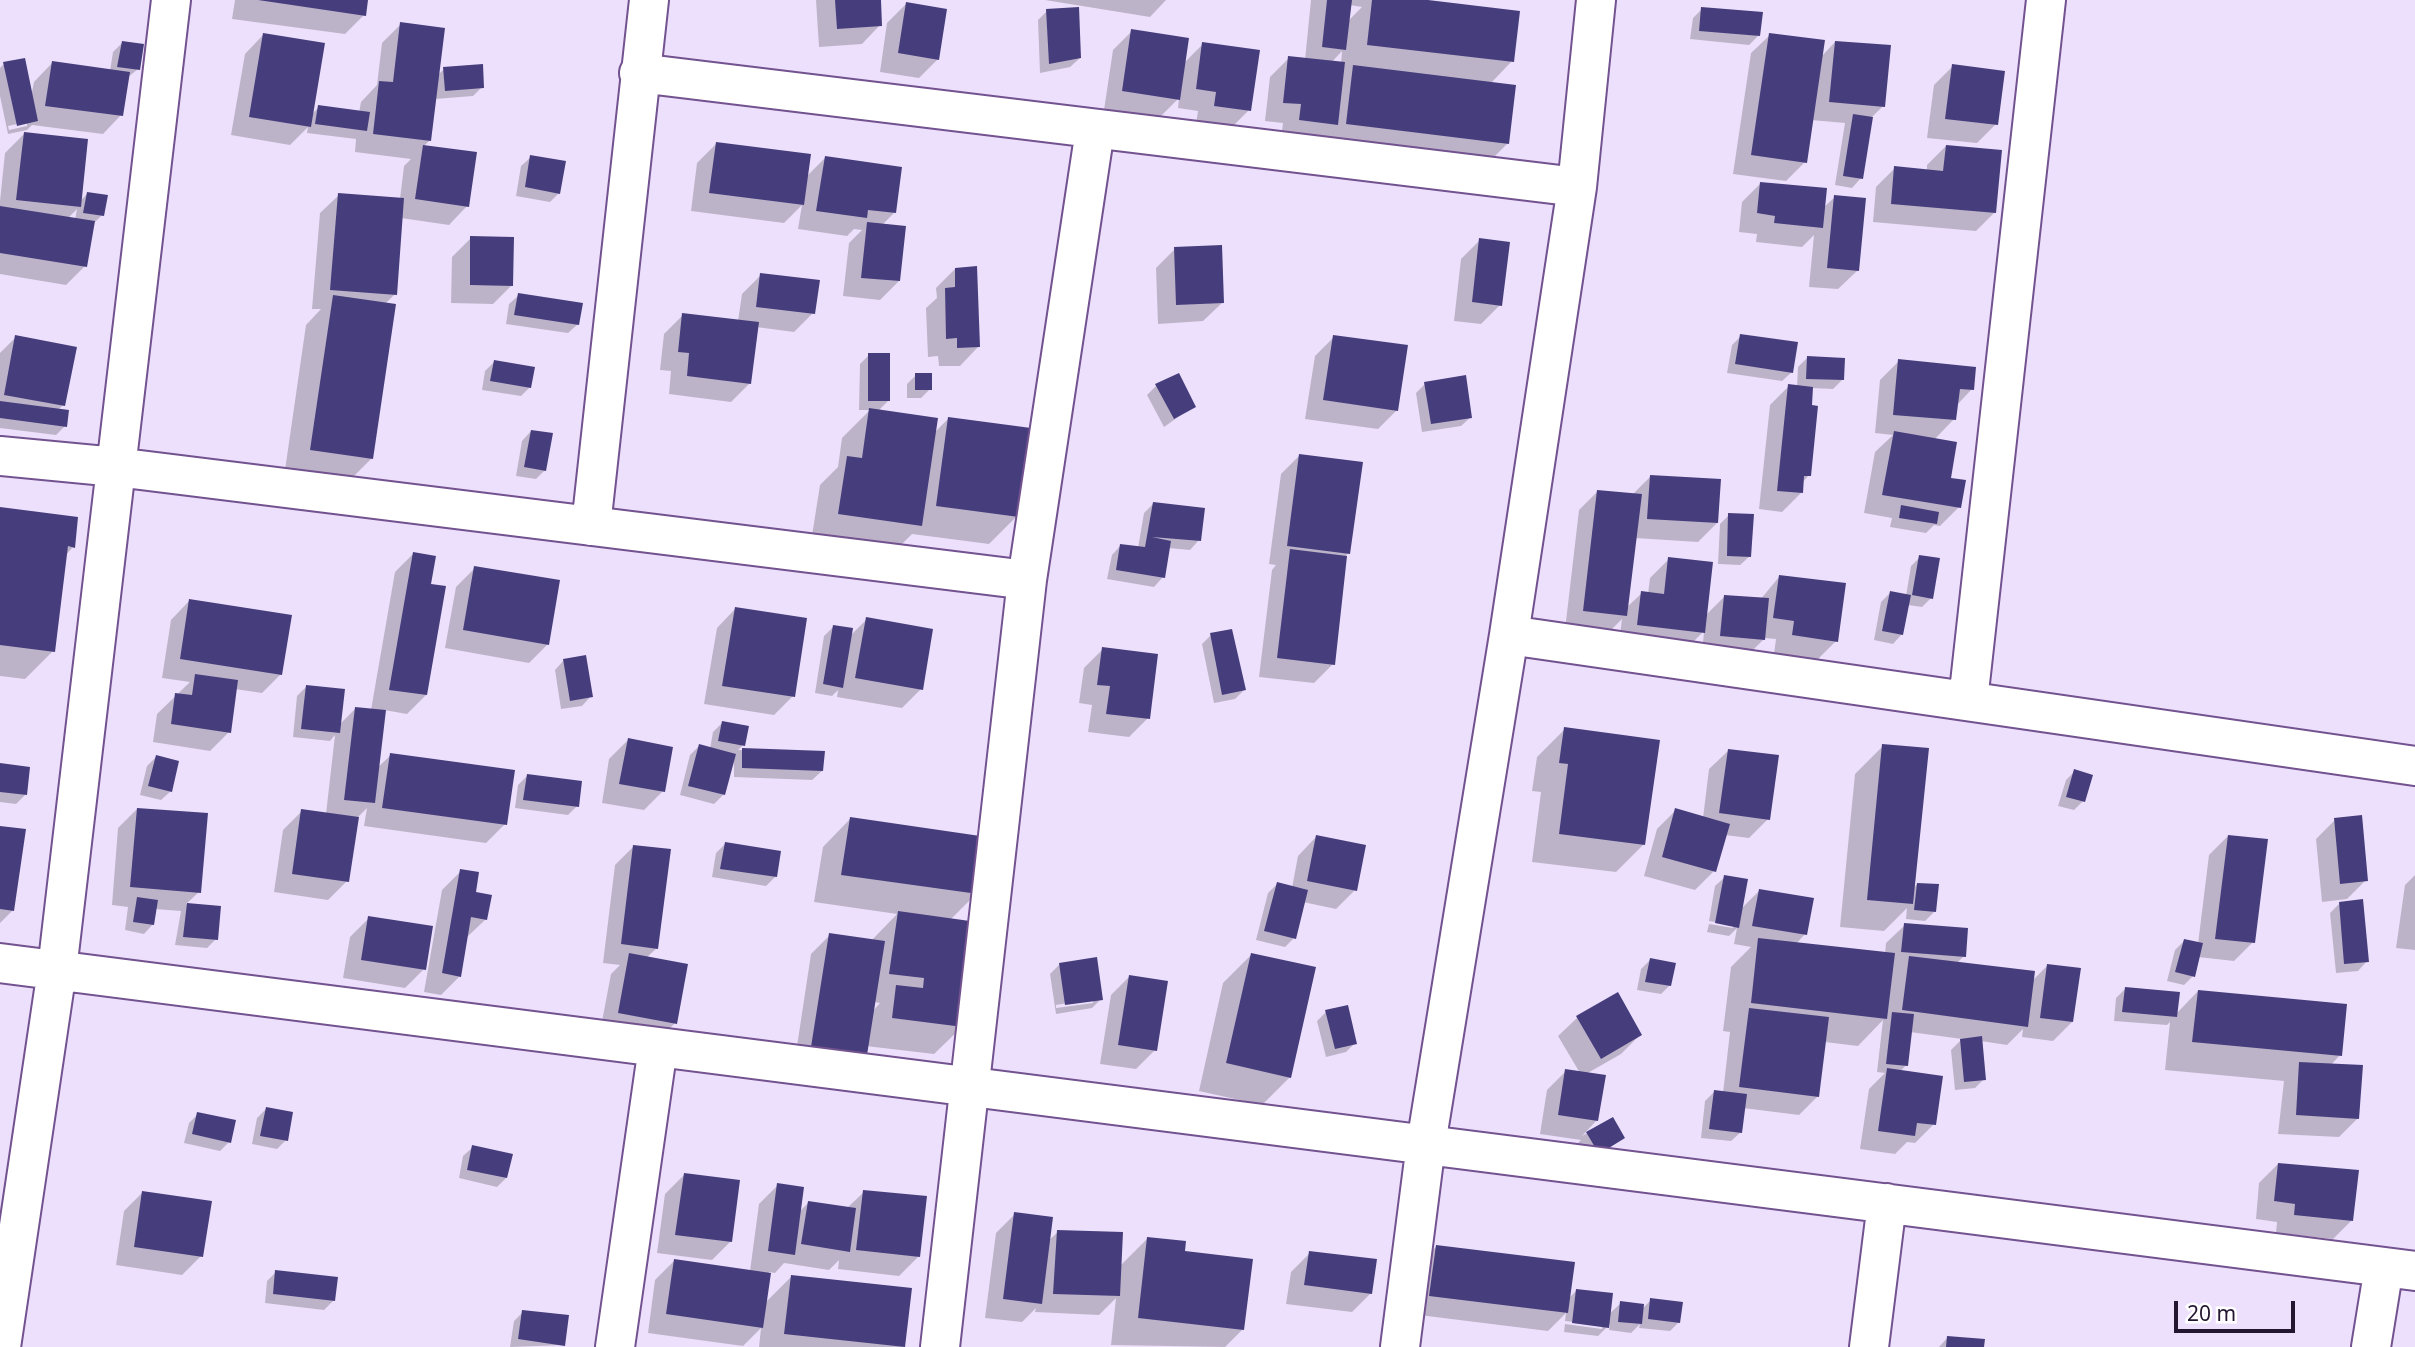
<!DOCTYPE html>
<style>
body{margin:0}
#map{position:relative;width:2415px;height:1347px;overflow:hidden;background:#ede0fc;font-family:"Noto Sans",sans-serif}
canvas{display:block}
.scale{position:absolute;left:2174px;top:1301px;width:121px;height:32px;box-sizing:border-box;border:4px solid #241630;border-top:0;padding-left:9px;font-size:21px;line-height:24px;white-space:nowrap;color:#241630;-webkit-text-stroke:5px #fff;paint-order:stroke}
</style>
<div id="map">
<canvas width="2415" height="1347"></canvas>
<div class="scale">20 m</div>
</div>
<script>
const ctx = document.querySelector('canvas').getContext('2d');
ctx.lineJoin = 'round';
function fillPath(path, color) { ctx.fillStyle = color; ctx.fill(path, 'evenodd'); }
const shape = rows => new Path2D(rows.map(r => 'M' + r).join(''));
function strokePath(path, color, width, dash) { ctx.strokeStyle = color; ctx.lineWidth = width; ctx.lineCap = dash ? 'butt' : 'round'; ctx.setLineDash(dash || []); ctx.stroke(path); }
fillPath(shape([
 [235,0,366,0,364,15,345,34,232,19],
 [816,0,879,0,880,25,862,44,819,47],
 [1045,0,1166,0,1150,17],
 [1311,0,1413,0,1512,61,1491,83,1508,143,1480,171,1281,138,1283,123,1265,121,1270,77,1289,58,1305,60],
 [1350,5,1362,7,1348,21],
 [1342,51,1341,64,1331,63],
 [906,4,938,59,919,78,880,72,887,23],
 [1702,9,1758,36,1749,45,1690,39,1693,18],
 [1047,11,1080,58,1070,67,1040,73,1038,20],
 [401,24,438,75,444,69,482,87,473,96,435,99,430,140,423,147,467,206,449,225,401,218,395,294,385,304,372,458,344,486,284,477,306,325,321,309,312,309,320,213,339,195,400,199,404,166,411,159,355,152,356,139,307,133,308,127,290,145,231,135,245,54,263,35,311,115,319,107,359,113,361,102,377,85,382,43],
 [1132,31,1184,63,1203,44,1249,110,1230,129,1196,124,1198,111,1178,108,1179,98,1159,118,1104,110,1113,50],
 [1770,35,1821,57,1835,42,1883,106,1871,118,1861,178,1852,188,1835,185,1845,123,1811,120,1805,162,1786,181,1733,174,1751,53],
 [122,43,138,69,127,78,121,115,103,134,32,125,27,130,8,134,0,96,0,68,4,64,31,97,34,82,52,63,110,71,113,52],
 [27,122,27,126,9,130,8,126],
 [1953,66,1996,124,1977,143,1927,138,1934,85],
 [24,134,80,201,87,194,102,215,92,225,85,266,66,285,0,274,0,201,5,153],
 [77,209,75,220,67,219],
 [716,144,806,177,825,158,894,213,881,226,899,281,880,300,843,296,849,243,862,230,854,229,847,236,798,229,802,205,784,223,691,211,697,163],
 [1946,146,1995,212,1976,231,1873,222,1876,187,1895,168,1927,171,1927,165],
 [531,157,559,193,550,202,516,196,521,166],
 [1761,183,1823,208,1835,197,1857,271,1838,289,1809,287,1814,235,1802,247,1756,242,1757,234,1739,232,1742,202],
 [471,238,512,285,493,304,451,303,452,257],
 [1480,240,1500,305,1481,324,1454,321,1461,259],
 [1175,249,1222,303,1203,321,1158,324,1156,268],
 [955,269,978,347,960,366,939,366,938,356,928,357,926,308,937,298,936,288],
 [761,275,813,313,794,332,756,327,750,383,731,402,669,394,671,371,660,370,664,334,683,315,738,321,742,294],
 [519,295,578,324,568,333,506,324,509,304],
 [1741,336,1792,372,1782,381,1727,373,1732,345],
 [16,337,63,405,58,410,65,426,56,435,0,428,0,353],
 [1334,337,1397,410,1378,429,1305,419,1315,356],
 [869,355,888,401,878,411,934,433,948,419,1017,516,989,544,912,534,893,553,811,542,820,485,838,467,842,438,870,410,859,410,860,364],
 [1807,358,1842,380,1833,389,1811,388,1809,475,1802,483,1801,493,1782,512,1759,509,1770,405,1789,386,1797,387,1798,367],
 [1899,361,1972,389,1956,406,1954,419,1934,440,1959,507,1940,526,1934,525,1926,533,1890,527,1892,518,1864,513,1875,452,1893,435,1875,433,1880,380],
 [494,362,530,387,521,396,482,390,485,371],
 [916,375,930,389,921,398,907,398,907,384],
 [1425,384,1471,417,1461,426,1422,432,1416,393],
 [1156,386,1194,406,1164,427,1147,395],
 [531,431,545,470,536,479,516,476,522,441],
 [1300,455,1348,553,1346,556,1333,664,1314,683,1259,677,1272,570,1276,565,1269,564,1281,474],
 [1650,477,1717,523,1698,542,1635,538,1626,608,1642,593,1648,594,1650,578,1669,559,1705,616,1724,597,1760,600,1779,577,1836,641,1817,660,1774,654,1776,639,1765,638,1745,658,1702,655,1704,631,1684,651,1619,643,1622,619,1607,634,1565,630,1579,510,1598,491,1632,495],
 [1153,504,1199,540,1190,550,1168,548,1163,577,1154,587,1107,579,1112,555,1121,545,1138,548,1144,513],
 [0,510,73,547,65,556,53,651,25,679,0,676],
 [1729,515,1750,556,1740,565,1718,564,1720,524],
 [414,553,429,585,426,695,407,714,384,710,377,768,391,755,505,824,486,843,364,826,367,808,356,819,347,881,328,900,274,892,283,830,302,811,326,814,335,735,330,741,293,737,297,696,306,687,340,724,355,709,371,710,395,572],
 [1920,557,1931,598,1922,607,1908,605,1902,634,1893,644,1874,640,1881,602,1890,593,1906,596,1911,566],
 [475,568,548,644,529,663,445,648,456,587],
 [189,601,281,674,262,693,235,689,229,732,210,751,153,742,157,714,190,682,162,678,171,620],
 [735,609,793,696,774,715,704,704,717,628],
 [867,619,921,689,902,708,837,697,838,690,832,696,815,693,824,636,833,627,850,636],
 [1211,635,1244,690,1235,699,1214,703,1202,644],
 [1103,649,1148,718,1129,737,1088,732,1092,705,1079,703,1084,668],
 [564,660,591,696,582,706,561,709,555,670],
 [722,723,743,745,738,750,823,753,822,771,812,780,734,777,734,760,723,795,714,804,680,795,690,755,699,746,710,749,713,732],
 [1565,729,1644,844,1616,872,1532,862,1541,792,1532,791,1537,757],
 [628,740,663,791,644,810,602,803,609,759],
 [1883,746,1913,889,1917,884,1934,912,1925,921,1906,919,1907,908,1884,931,1840,927,1855,774],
 [1728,751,1768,819,1749,838,1725,835,1714,871,1695,890,1644,876,1657,829,1676,810,1703,818,1709,769],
 [156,757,171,791,161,800,140,795,147,766],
 [0,765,25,795,16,804,0,802],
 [2075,771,2083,801,2074,810,2058,806,2066,780],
 [527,776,577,806,568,815,515,808,518,785],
 [137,809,199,892,186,904,219,907,216,939,207,948,175,945,181,911,155,909,153,924,144,934,125,930,128,907,112,905,118,828],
 [850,819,977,893,950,920,962,1027,934,1054,866,1046,794,1066,811,954,830,935,871,941,897,914,814,902,823,847],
 [873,1002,880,1003,872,1012],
 [2335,820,2366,880,2347,899,2322,902,2316,839],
 [0,827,13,910,0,923],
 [2228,836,2253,942,2234,961,2198,957,2193,976,2184,985,2167,981,2175,950,2184,941,2198,944,2209,855],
 [1316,837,1355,890,1336,909,1303,902,1294,938,1285,947,1256,940,1268,893,1277,884,1292,888,1298,856],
 [725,844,776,876,766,886,712,877,716,853],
 [634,846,657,948,646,958,675,1023,656,1042,600,1032,611,974,620,965,603,963,615,865],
 [461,871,486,919,466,938,460,976,441,995,424,992,442,890],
 [2415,875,2415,950,2396,948,2405,885],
 [1725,877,1741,909,1759,891,1805,934,1796,944,1885,954,1886,943,1905,925,1964,956,1957,963,2032,981,2047,966,2072,1022,2053,1041,2022,1037,2023,1029,2007,1045,1981,1041,1984,1079,1975,1088,1955,1090,1951,1050,1962,1039,1910,1032,1906,1065,1900,1072,1934,1124,1915,1143,1907,1142,1895,1154,1860,1149,1869,1089,1885,1073,1877,1072,1883,1020,1858,1046,1825,1042,1818,1096,1799,1115,1743,1108,1741,1132,1731,1141,1701,1138,1705,1101,1714,1092,1723,1093,1730,1032,1723,1031,1731,967,1751,947,1734,944,1737,928,1729,936,1707,932,1709,924,1733,928,1733,925,1709,921,1715,886],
 [2339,904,2367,961,2358,971,2336,973,2330,913],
 [369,918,424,969,405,988,343,978,350,937],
 [1251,955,1290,1077,1262,1105,1199,1091,1223,983],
 [1650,960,1670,985,1661,994,1637,990,1641,969],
 [1059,965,1101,999,1092,1008,1056,1014,1050,974],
 [1093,999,1093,1003,1056,1008,1056,1005],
 [1130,976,1155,1050,1136,1069,1100,1064,1111,995],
 [2125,989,2176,1014,2198,991,2340,1055,2330,1066,2358,1118,2339,1137,2278,1134,2284,1081,2165,1070,2170,1022,2167,1025,2114,1021,2116,998],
 [1326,1012,1355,1043,1346,1052,1326,1057,1317,1021],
 [1577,1018,1640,1035,1621,1054,1586,1074,1597,1120,1582,1136,1612,1119,1623,1138,1589,1161,1578,1143,1581,1140,1540,1134,1547,1090,1566,1071,1580,1073,1558,1036],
 [266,1109,286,1140,277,1149,252,1144,257,1118],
 [198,1114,229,1142,220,1151,184,1143,189,1123],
 [473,1147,506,1178,497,1187,459,1178,463,1156],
 [2278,1164,2352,1220,2333,1239,2276,1233,2277,1222,2256,1219,2259,1183],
 [684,1175,731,1241,712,1260,657,1253,665,1194],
 [778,1185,799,1212,809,1202,847,1208,864,1192,918,1257,899,1276,838,1269,839,1260,829,1270,784,1263,775,1273,769,1272,765,1303,791,1277,910,1290,903,1347,759,1347,761,1328,743,1346,648,1333,655,1280,674,1261,750,1271,759,1204],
 [143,1192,201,1256,182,1275,116,1265,124,1211],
 [1015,1214,1048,1241,1058,1232,1119,1267,1147,1239,1183,1253,1243,1329,1225,1347,1111,1345,1116,1298,1099,1315,1035,1312,1036,1308,1022,1322,985,1318,996,1233],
 [1436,1247,1568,1299,1577,1290,1609,1314,1621,1303,1642,1309,1651,1300,1679,1322,1670,1331,1639,1328,1640,1324,1631,1333,1609,1330,1610,1324,1598,1336,1564,1332,1565,1324,1602,1329,1602,1325,1565,1321,1566,1313,1548,1331,1411,1314,1417,1266],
 [1310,1253,1371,1293,1352,1312,1286,1304,1291,1272],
 [276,1272,334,1300,324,1310,265,1303,267,1281],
 [523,1312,564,1345,510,1347,514,1321],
 [1948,1337,1983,1347,1939,1347]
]), '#0003');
fillPath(shape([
 [258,0,368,0,366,16],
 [835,0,881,0,882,26,837,29],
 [1327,0,1352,0,1346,50,1322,47],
 [1372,0,1428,0,1520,11,1514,62,1367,45],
 [906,2,947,9,939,60,898,53],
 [1079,7,1081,58,1049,64,1046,9],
 [1701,7,1763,12,1760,36,1699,31],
 [400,22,445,28,431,141,373,134,379,81,393,82],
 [1131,29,1189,38,1180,100,1122,91],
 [263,33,325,43,311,127,249,117],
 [1769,33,1825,40,1807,163,1751,155],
 [122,41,144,44,140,70,117,67],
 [1835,41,1891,45,1885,107,1829,102],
 [1202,42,1260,50,1251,111,1214,106,1216,92,1196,89],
 [1288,56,1345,62,1338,125,1299,120,1301,104,1283,103],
 [25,58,38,121,17,126,3,62],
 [52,61,130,72,123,116,45,106],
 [483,64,484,88,445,91,443,67],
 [1952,64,2005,71,1998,125,1945,119],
 [1353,65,1516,85,1509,144,1346,124],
 [318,105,370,112,367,131,315,124],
 [1853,114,1873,117,1863,179,1843,176],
 [24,132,88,139,81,207,16,200],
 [716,142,811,154,804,205,709,193],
 [423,145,477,152,469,207,415,199],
 [1946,145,2002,150,1996,213,1891,204,1894,166,1943,171],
 [530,155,566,161,560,194,525,187],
 [825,156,902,167,896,213,868,210,867,218,816,211],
 [1760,182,1827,188,1823,228,1774,223,1775,216,1757,213],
 [87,192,108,195,104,216,83,213],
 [338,193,404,198,397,295,330,290],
 [1834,195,1866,198,1859,271,1827,268],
 [0,206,95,221,87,267,0,253],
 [867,222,906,226,900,281,861,278],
 [470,236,514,237,513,286,470,285],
 [1479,238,1510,242,1502,306,1472,302],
 [1222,245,1224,303,1176,305,1174,247],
 [977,266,980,347,957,348,957,338,946,339,945,288,955,287,955,268],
 [760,273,820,280,815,314,756,307],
 [518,293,583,303,579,325,514,315],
 [333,295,396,304,373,459,310,450],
 [682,313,759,322,751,384,687,376,689,353,678,352],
 [1740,334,1798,342,1793,373,1735,364],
 [15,335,77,347,65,406,4,395],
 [1333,335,1408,345,1398,411,1323,400],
 [868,353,890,353,890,401,868,401],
 [1807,356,1845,358,1844,380,1806,379],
 [1898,359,1976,367,1974,390,1960,389,1956,420,1893,415],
 [494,360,535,367,531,388,490,381],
 [915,373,932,373,932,390,915,390],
 [1179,373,1196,407,1174,419,1155,384],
 [1466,375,1472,418,1431,424,1424,382],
 [1788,384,1813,387,1812,405,1818,406,1811,476,1804,476,1803,493,1777,491],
 [0,401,69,410,67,427,0,418],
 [869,408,938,418,922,526,838,514,847,456,862,458],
 [948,417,1031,428,1019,517,936,506],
 [531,430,553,433,546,471,524,467],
 [1894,431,1957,442,1951,478,1966,480,1961,508,1882,495],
 [1299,454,1363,462,1350,554,1287,546],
 [1650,475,1721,479,1718,523,1647,519],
 [1597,490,1642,494,1627,616,1583,611],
 [1153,502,1205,508,1201,541,1152,537,1171,541,1165,578,1116,570,1120,544,1145,547],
 [1901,505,1939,512,1937,524,1899,518],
 [0,507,78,517,75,548,68,546,55,652,0,645],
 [1728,513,1754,514,1751,557,1727,556],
 [1290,549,1347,556,1335,665,1277,658],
 [413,552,436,556,431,584,446,586,427,695,389,690],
 [1919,555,1940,558,1933,599,1912,595],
 [1668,557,1713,562,1705,633,1637,625,1641,591,1664,594],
 [474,566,560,580,549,645,463,630],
 [1779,575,1846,583,1838,642,1792,635,1794,621,1773,618],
 [1890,591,1911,595,1903,635,1882,631],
 [1724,595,1769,598,1765,640,1720,636],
 [189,599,292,615,282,675,180,659],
 [735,607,807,618,795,697,722,686],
 [866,617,933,629,923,690,855,678],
 [833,625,853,628,843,688,823,684],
 [1232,629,1246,690,1222,695,1210,633],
 [1102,647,1158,654,1150,719,1106,714,1110,686,1097,685],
 [586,655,593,697,570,701,563,659],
 [195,674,238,680,231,733,171,724,175,693,192,695],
 [306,685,345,689,340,733,301,729],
 [355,707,386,710,375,803,344,800],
 [722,721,749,726,745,746,718,741],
 [1564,727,1660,740,1645,845,1559,834,1568,764,1559,763],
 [628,738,673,747,665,792,619,784],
 [699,744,736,754,725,795,688,786],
 [1882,744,1929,748,1913,904,1867,900],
 [742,748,825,751,823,771,742,768],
 [1728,749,1779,755,1770,820,1719,813],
 [390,753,515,770,507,825,382,808],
 [156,755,179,761,172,792,148,786],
 [0,763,30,767,27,795,0,792],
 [2074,769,2093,775,2085,802,2066,797],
 [527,774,582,781,579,807,523,800],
 [137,808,208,813,201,893,130,887],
 [1675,808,1730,824,1716,872,1662,857],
 [301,809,359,817,349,882,292,874],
 [2362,815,2368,881,2340,884,2334,818],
 [850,817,987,837,978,894,841,875],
 [0,826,26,829,14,911,0,909],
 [1316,835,1366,845,1357,891,1307,881],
 [2228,835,2268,839,2255,943,2215,939],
 [725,842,781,851,777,877,720,869],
 [633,845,671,849,658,949,621,944],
 [460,869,479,872,476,892,492,895,487,920,471,917,461,977,442,973],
 [1724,875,1748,879,1739,928,1715,923],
 [1277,882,1308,890,1296,939,1264,931],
 [1917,883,1939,884,1936,912,1914,910],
 [1759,889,1814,898,1807,935,1752,926],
 [137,897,158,900,154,925,133,922],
 [2363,899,2369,962,2344,964,2339,902],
 [187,903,221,906,218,940,183,937],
 [898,911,977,922,963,1027,892,1018,896,985,923,988,924,978,889,974],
 [368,916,433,926,426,970,361,960],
 [1904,923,1968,928,1966,957,1901,952],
 [829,933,885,941,867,1055,811,1047],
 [1758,938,1895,953,1887,1019,1751,1003],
 [2184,939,2203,943,2195,977,2175,972],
 [629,953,688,964,677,1024,618,1013],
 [1251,953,1316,967,1291,1078,1226,1063],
 [1909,956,2035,971,2028,1027,1902,1010],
 [1097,957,1103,1000,1065,1005,1059,963],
 [1650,958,1676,963,1671,986,1645,982],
 [2047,964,2081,968,2073,1022,2040,1018],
 [1129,975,1168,981,1157,1051,1118,1045],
 [2125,987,2180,992,2177,1017,2122,1012],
 [2198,990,2347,1004,2342,1056,2192,1042],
 [1618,992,1642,1035,1601,1059,1576,1016],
 [1348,1005,1357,1044,1335,1049,1325,1010],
 [1749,1008,1829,1017,1819,1097,1739,1087],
 [1892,1012,1914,1014,1908,1066,1886,1064],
 [1982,1036,1986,1080,1964,1082,1960,1039],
 [2299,1062,2363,1065,2359,1119,2296,1115],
 [1887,1068,1943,1076,1936,1125,1917,1123,1915,1136,1878,1131],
 [1565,1069,1606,1075,1598,1121,1558,1115],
 [1714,1090,1747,1094,1742,1133,1709,1129],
 [266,1107,293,1112,288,1141,260,1136],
 [197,1112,236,1120,231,1143,192,1134],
 [1613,1117,1625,1138,1599,1154,1586,1132],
 [472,1145,513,1154,507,1178,467,1170],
 [2278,1163,2359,1170,2353,1221,2294,1215,2295,1204,2274,1201],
 [684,1173,740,1180,732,1242,675,1235],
 [777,1183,804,1187,795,1255,768,1251],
 [863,1190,927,1196,920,1257,856,1250],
 [142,1191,212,1201,203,1257,134,1247],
 [808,1201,856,1208,850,1252,801,1244],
 [1014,1212,1053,1217,1042,1304,1003,1299],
 [1057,1230,1123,1232,1120,1296,1053,1294],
 [1147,1237,1186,1241,1185,1251,1253,1259,1244,1330,1138,1318],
 [1436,1245,1575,1262,1568,1313,1429,1296],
 [1309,1251,1377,1259,1372,1294,1304,1285],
 [674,1259,771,1273,763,1328,666,1314],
 [275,1270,338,1277,335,1301,273,1294],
 [791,1275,912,1288,905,1347,784,1334],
 [1576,1289,1613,1293,1609,1328,1572,1323],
 [1650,1298,1683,1302,1680,1323,1648,1319],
 [1620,1301,1644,1304,1642,1324,1618,1322],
 [522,1310,569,1315,565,1346,518,1339],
 [1947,1336,1985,1339,1984,1347,1946,1347]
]), '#463e7c');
const street = shape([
 [639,73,1577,187],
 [0,456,116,467,1027,580],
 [591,526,649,0],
 [1509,635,2415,766],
 [1968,701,2046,0],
 [0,963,2415,1271],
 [1,1347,57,970,171,0],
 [615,1347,658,1047],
 [940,1347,1027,580,1095,130],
 [1400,1347,1426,1144,1509,635,1577,187,1596,0],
 [1869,1347,1887,1203],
 [2371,1347,2384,1267]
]);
strokePath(street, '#72528f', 42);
strokePath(street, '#fff', 38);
</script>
